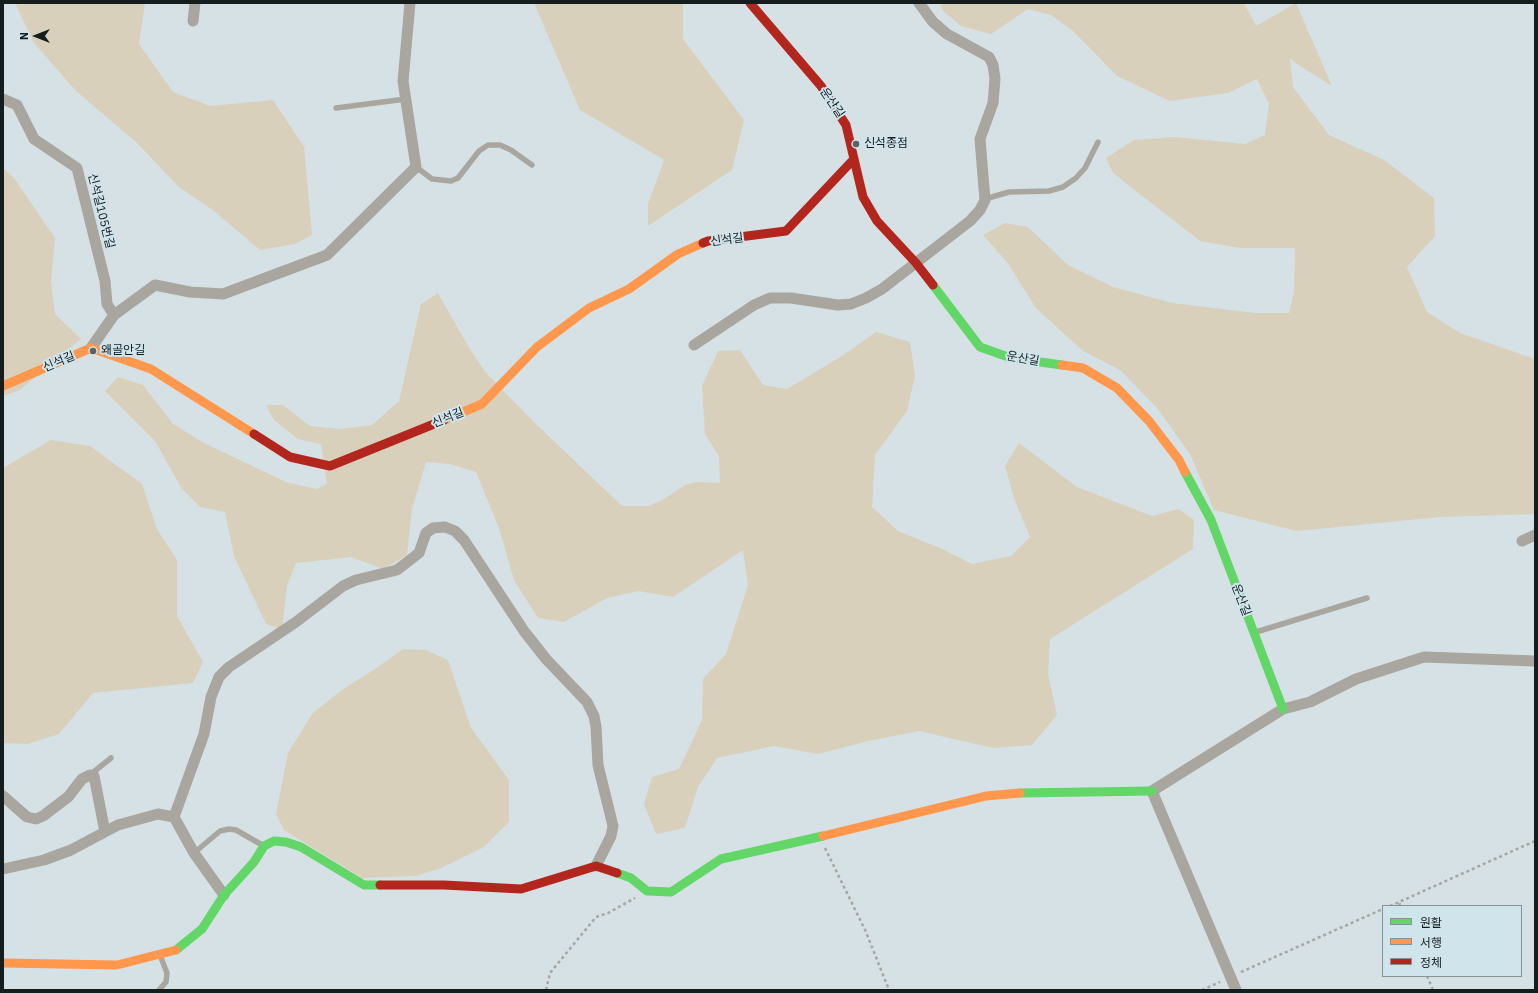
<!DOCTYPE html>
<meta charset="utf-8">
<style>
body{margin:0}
#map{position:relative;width:1538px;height:993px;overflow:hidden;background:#d6e1e5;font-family:"IBM Plex Sans","Noto Sans KR",sans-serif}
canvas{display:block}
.frame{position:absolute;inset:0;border:4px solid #161d1f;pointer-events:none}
.legend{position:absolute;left:1382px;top:905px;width:140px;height:72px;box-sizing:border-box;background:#d0e4eb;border:1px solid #869499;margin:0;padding:5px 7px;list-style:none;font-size:12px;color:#161d1f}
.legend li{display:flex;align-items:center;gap:8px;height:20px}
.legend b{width:20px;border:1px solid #869499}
.north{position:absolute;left:16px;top:16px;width:40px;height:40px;-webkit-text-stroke:3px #d0e4eb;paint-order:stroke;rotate:270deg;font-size:11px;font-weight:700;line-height:16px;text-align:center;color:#161d1f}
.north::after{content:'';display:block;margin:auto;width:14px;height:18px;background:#161d1f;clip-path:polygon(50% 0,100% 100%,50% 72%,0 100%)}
</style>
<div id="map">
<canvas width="1538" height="993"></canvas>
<div class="frame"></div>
<ul class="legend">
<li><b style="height:5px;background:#63d668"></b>원활</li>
<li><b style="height:5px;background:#ff974d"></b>서행</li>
<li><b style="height:5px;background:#b3261e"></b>정체</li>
</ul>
<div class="north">N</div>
</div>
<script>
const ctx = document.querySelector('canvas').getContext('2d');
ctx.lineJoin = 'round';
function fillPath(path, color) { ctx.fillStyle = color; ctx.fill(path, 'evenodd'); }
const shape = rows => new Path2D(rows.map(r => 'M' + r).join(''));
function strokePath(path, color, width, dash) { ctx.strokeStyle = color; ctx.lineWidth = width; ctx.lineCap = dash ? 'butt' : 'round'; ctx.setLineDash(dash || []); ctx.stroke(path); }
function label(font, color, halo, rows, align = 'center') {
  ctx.font = font + ' "IBM Plex Sans","Noto Sans KR",sans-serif'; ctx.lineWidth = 4; ctx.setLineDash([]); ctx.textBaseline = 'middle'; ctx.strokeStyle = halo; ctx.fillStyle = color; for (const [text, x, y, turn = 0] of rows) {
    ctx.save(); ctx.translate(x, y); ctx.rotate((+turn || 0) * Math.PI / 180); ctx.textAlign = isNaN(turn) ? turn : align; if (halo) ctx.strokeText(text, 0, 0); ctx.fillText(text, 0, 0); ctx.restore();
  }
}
fillPath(shape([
 [15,3,145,3,139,44,173,92,210,106,273,100,304,147,312,235,295,244,260,250,214,211,179,187,136,142,76,91,34,43],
 [534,3,683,3,683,39,744,120,732,170,648,226,648,204,664,160,580,110],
 [940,3,1244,3,1256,26,1296,3,1332,86,1300,66,1290,58,1293,87,1329,135,1384,160,1434,198,1435,236,1407,267,1427,312,1460,333,1535,359,1535,514,1440,517,1297,531,1214,510,1190,454,1157,408,1120,370,1083,351,1036,308,1007,262,983,235,1005,223,1028,227,1068,265,1113,287,1172,303,1255,313,1289,313,1294,293,1295,248,1240,248,1200,241,1113,173,1106,158,1134,140,1175,137,1245,144,1265,135,1269,104,1257,79,1228,93,1170,101,1117,76,1072,30,1051,15,1028,9,991,34,961,26,943,11],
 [3,168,14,178,55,238,51,282,55,314,81,339,20,390,3,396],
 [438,293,468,346,486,373,534,422,622,506,649,506,664,499,685,485,696,482,720,483,719,456,705,434,702,386,718,351,740,350,763,385,787,389,842,356,876,332,910,342,915,376,907,411,875,455,872,507,898,531,942,549,972,564,1011,556,1030,537,1015,501,1005,466,1019,443,1077,487,1152,516,1179,509,1194,520,1193,549,1050,639,1048,674,1057,715,1032,745,993,748,919,731,868,741,818,754,774,746,717,758,698,787,685,828,656,834,644,804,652,777,679,769,702,720,703,679,726,654,748,585,743,550,673,597,638,591,607,598,564,622,538,618,514,580,499,528,476,472,450,464,426,462,412,509,407,555,383,569,351,557,296,563,287,586,282,629,266,624,234,556,225,512,200,507,182,489,155,441,105,391,118,377,143,385,173,424,204,443,286,482,316,489,327,484,321,444,298,439,274,420,266,405,283,405,310,426,340,429,372,425,399,401,421,304],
 [51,440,90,446,142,484,157,529,177,560,177,616,203,662,193,683,93,693,59,734,28,744,3,743,3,468],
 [403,649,426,650,448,660,471,728,509,780,509,822,484,847,441,868,416,876,362,878,284,830,276,814,288,753,313,713,343,689,375,669]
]), '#d8d0bb');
strokePath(shape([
 [825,848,866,932,889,990],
 [1390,906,1399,902],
 [1400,906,1399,902,1535,841],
 [1241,972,1383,909],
 [1427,976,1433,990],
 [546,990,550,973,596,917,608,913,635,898],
 [1202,990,1220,982]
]), '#a6a6a4', 2.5, [3, 3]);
strokePath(shape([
 [336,108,406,99],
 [416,167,432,179,451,181,458,178,479,151,488,145,500,145,511,150,532,165],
 [985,199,1009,192,1049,191,1063,187,1076,178,1085,168,1098,142],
 [1256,632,1367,598],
 [91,774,111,758],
 [194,853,220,831,229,829,236,830,264,846],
 [159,990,166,982,167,973,160,955]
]), '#a8a69e', 5.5);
strokePath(shape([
 [193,21,195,3],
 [3,99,17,105,34,139,77,168,105,281,107,304,114,315],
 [694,345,754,305,770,298,791,298,838,305,851,304,866,298,882,289,970,221,980,210,985,200,980,139,993,103,995,79,993,65,989,57,947,34,933,22,919,3],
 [91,348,114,315,155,285,190,292,223,294,327,255,416,167,403,81,410,3],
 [1522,541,1535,535],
 [3,796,27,817,36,819,43,816,68,797,82,779,90,775,94,776,95,781,105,832],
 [174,817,204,734,211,697,219,677,229,667,296,622,343,586,356,580,397,570,419,553,426,533,433,528,445,527,455,531,464,540,524,631,546,659,587,702,594,716,596,727,598,765,613,826,611,836,596,866],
 [3,869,44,860,71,850,118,825,158,814,174,817,194,853,224,895],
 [1236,990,1152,791,1283,709,1310,702,1356,679,1424,657,1535,661]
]), '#a8a69e', 11);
strokePath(shape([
 [933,285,980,347,1011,358,1062,365],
 [1185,472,1211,520,1283,709],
 [1020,793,1152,791],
 [617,873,631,878,647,891,671,892,721,859,823,836],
 [176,950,202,929,224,895,254,862,264,846,274,841,286,842,301,847,364,885,380,885]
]), '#63d668', 9);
strokePath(shape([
 [1062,365,1083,368,1117,388,1149,421,1179,460,1185,472],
 [3,386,91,348,151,369,254,434],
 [444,420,482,404,537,347,589,308,629,289,678,254,703,243],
 [823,836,986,796,1020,793],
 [3,963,117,965,176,950]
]), '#ff974d', 9);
strokePath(shape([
 [750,3,821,86,846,125,863,197,877,221,916,263,933,285],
 [703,243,708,241,786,231,853,160],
 [254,434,290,457,330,466,444,420],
 [380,885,444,885,521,889,596,866,617,873]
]), '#b3261e', 9);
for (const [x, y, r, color] of [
 [856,144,4,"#596264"],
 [93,351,4,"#596264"]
]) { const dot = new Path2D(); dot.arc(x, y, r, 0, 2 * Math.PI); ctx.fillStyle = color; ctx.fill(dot); strokePath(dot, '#d0e4eb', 1.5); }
label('12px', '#161d1f', '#d0e4eb', [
 ["운산길",832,103,56],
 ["신석길105번길",101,211,76],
 ["신석길",727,240,-8],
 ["운산길",1023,359,10],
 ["신석길",59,362,-23],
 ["신석길",448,418,-22],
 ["운산길",1241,600,69]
]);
label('12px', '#161d1f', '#d0e4eb', [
 ["신석종점",864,144],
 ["왜골안길",101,351]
], 'left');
</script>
